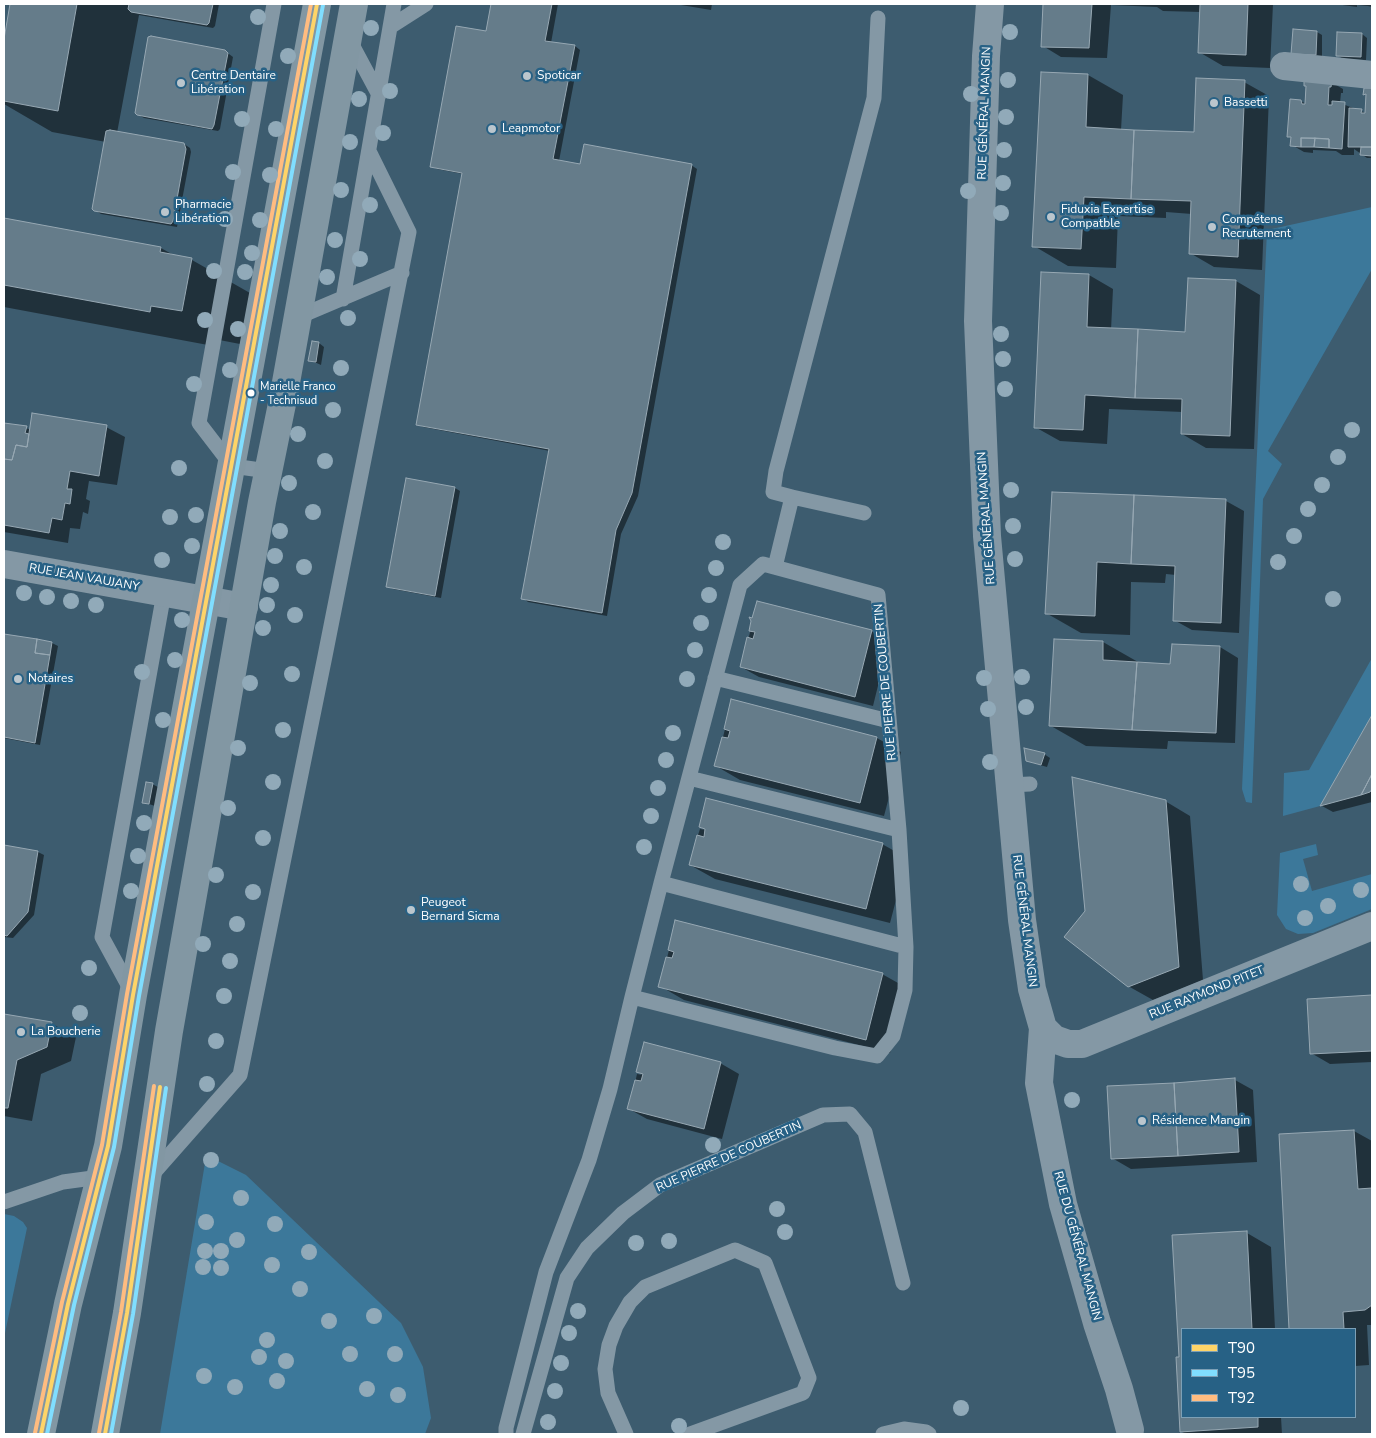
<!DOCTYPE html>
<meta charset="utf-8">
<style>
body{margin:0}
#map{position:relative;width:1376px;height:1438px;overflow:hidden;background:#3d5c6f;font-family:"Nunito Sans",sans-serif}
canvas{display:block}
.frame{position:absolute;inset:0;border:5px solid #fff;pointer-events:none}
.legend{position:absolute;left:1181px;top:1328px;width:175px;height:90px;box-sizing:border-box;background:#276185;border:1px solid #7da0b6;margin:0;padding:6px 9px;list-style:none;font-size:15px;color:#fff}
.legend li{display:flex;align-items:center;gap:10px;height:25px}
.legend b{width:25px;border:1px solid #7da0b6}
</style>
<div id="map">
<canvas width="1376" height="1438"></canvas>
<div class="frame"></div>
<ul class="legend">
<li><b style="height:6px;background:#fed468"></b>T90</li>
<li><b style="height:6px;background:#80deff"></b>T95</li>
<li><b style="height:6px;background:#ffbc80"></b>T92</li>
</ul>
</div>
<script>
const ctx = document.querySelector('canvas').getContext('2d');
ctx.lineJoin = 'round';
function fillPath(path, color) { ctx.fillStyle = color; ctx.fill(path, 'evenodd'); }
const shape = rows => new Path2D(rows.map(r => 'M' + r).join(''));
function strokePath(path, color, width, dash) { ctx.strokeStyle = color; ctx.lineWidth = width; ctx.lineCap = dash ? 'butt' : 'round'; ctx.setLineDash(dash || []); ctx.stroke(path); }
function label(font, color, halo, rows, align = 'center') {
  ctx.font = font + ' "Nunito Sans",sans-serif'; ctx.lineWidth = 5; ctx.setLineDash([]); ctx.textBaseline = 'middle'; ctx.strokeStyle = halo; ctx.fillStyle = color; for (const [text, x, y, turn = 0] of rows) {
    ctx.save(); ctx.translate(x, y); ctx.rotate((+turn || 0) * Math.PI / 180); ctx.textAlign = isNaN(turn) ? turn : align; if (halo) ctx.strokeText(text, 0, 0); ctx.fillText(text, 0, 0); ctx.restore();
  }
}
fillPath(shape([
 [1372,207,1372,269,1268,451,1282,464,1263,499,1252,803,1246,802,1242,789,1267,230],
 [1372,658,1372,715,1320,806,1283,816,1284,773,1309,770],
 [1316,844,1318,855,1303,859,1312,891,1372,874,1372,909,1313,933,1298,934,1286,929,1277,915,1280,853],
 [208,1156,246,1175,401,1323,423,1367,431,1418,425,1434,160,1434,205,1163],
 [4,1214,14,1216,23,1222,27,1228,4,1338]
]), '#3c789a');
fillPath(shape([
 [11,4,219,4,215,26,213,28,139,15,117,133,184,144,190,148,191,152,177,227,101,214,95,210,106,142,52,132,4,104,4,46],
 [492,4,558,4,551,43,575,46,580,50,559,161,581,165,691,165,697,169,638,496,621,534,607,616,528,602,523,598,550,451,423,427,417,424,463,174,437,169,431,166,487,33],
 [675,4,712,4,711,10],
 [1044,4,1273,4,1270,68,1223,66,1199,52,1201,12,1163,11,1157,7,1111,5,1107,58,1061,57,1043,46],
 [1315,4,1334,4,1334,5],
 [1335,4,1372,4,1372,7,1368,6,1357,5,1357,7],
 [1317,32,1322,35,1322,57,1293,53],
 [1362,34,1367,38,1366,60,1343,59,1337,55],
 [225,51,233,57,220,129,218,131,144,118,137,114],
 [1088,75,1123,95,1121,130,1195,133,1244,82,1269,96,1262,270,1214,267,1190,253,1192,214,1166,212,1166,218,1118,216,1116,268,1068,266,1034,246],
 [1331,82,1343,89,1343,93,1341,93,1340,103,1366,113,1367,95,1365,94,1365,89,1372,89,1372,158,1367,158,1354,149,1354,155,1342,155,1336,151,1313,150,1313,153,1304,152,1292,145,1292,138,1289,136,1301,101,1306,104],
 [4,219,161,248,175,256,192,260,250,293,240,344,209,338,208,345,4,307],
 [1042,273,1089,275,1113,289,1111,330,1186,333,1236,281,1260,295,1254,449,1206,448,1182,434,1183,412,1109,409,1107,444,1060,441,1035,427],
 [319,343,324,347,321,365,310,360],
 [4,424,26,428,31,430,106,427,125,437,117,485,89,481,86,499,90,501,88,514,83,512,80,529,70,528,68,543,4,532],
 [455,488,460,491,441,598,393,589,387,586],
 [1134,496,1226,501,1244,511,1239,633,1192,630,1174,620,1176,575,1166,574,1165,583,1131,582,1130,635,1081,633,1046,613],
 [753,621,871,631,889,641,873,706,759,677,741,667],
 [4,635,52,643,58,646,40,745,4,738],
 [1103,642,1138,662,1172,665,1220,647,1238,658,1235,743,1168,741,1167,749,1086,746,1051,726],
 [732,700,877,738,901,752,884,816,740,780,716,766],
 [1372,717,1372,802,1333,812,1322,806],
 [1044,754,1050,758,1047,767,1033,763,1027,760],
 [152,784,158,787,155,806,143,802],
 [1165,801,1190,816,1203,980,1153,1000,1128,986,1087,911],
 [700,827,882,844,907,858,890,923,715,879,690,865,703,837,698,835,700,829,705,830],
 [4,846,38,852,44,855,34,915,13,938,4,937],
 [676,922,882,974,907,988,890,1053,684,1000,660,986],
 [1372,996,1372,1062,1330,1064,1311,1053,1308,1000],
 [4,1015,51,1023,76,1037,71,1061,41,1074,32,1121,4,1116],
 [720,1063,739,1074,722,1139,647,1119,629,1109,637,1074,642,1075,638,1072],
 [1235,1080,1253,1090,1257,1162,1131,1169,1112,1158],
 [1354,1131,1372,1141,1372,1325,1367,1325,1369,1365,1355,1366,1355,1329,1291,1329,1280,1135],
 [1247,1233,1271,1247,1275,1329,1182,1329,1182,1417,1281,1417,1282,1434,1186,1434,1182,1432,1180,1358,1173,1237]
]), '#0007');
const building = shape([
 [10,4,77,4,58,111,4,101,4,39,10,4],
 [129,4,213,4,209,23,207,25,131,12,128,9,129,4],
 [491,4,552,4,545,41,575,45,553,159,580,164,584,144,692,164,632,493,616,530,602,613,521,599,549,449,416,425,462,173,430,167,456,26,486,31,491,4],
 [1043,4,1092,4,1089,48,1041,47,1043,4],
 [1200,4,1248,4,1246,55,1198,53,1200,4],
 [1293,29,1317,31,1316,55,1291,54,1293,29],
 [1337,32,1362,33,1361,57,1336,56,1337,32],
 [151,36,225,50,228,53,214,125,212,129,137,115,135,113,148,37,151,36],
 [1041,72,1088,74,1086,127,1134,130,1131,199,1084,197,1081,249,1032,247,1041,72],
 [1196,78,1245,80,1238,257,1189,254,1191,201,1131,199,1134,130,1194,132,1196,78],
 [1304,79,1332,80,1331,87,1329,87,1328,105,1332,105,1332,101,1345,102,1342,149,1329,148,1329,139,1301,138,1301,147,1290,146,1291,137,1287,137,1290,99,1301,100,1302,104,1305,104,1306,86,1304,86,1304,79],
 [1364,88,1372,88,1372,147,1348,147,1349,108,1362,109,1361,113,1365,113,1366,94,1363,95,1364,88],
 [110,130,184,143,186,149,173,221,171,224,94,211,92,209,106,131,110,130],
 [1301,138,1315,138,1314,147,1301,147,1301,138],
 [1315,138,1329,139,1329,148,1314,147,1315,138],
 [1361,147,1372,147,1372,156,1360,155,1361,147],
 [4,218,161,247,160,252,192,258,182,311,151,306,150,312,4,285,4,218],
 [1041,272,1089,274,1087,327,1138,329,1135,398,1085,395,1083,430,1034,428,1041,272],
 [1188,278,1236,280,1230,436,1181,434,1182,399,1135,398,1138,329,1185,332,1188,278],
 [312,341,319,342,316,362,308,361,312,341],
 [32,413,107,425,99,476,70,471,67,489,72,489,70,504,65,503,62,520,52,518,49,533,4,525,4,459,12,460,16,445,27,447,32,413],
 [4,423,27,426,25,433,29,434,27,447,16,445,12,460,4,459,4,423],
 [406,478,455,487,435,596,386,587,406,478],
 [1052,492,1134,495,1131,564,1097,562,1095,616,1045,614,1052,492],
 [1134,495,1226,499,1221,623,1173,621,1175,566,1131,564,1134,495],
 [757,601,872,630,855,697,740,667,747,637,753,639,755,632,749,631,751,621,749,617,752,618,757,601],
 [4,634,37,639,35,653,50,655,35,743,4,737,4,634],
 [37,639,52,642,50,655,35,653,37,639],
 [1054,639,1103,641,1103,660,1137,662,1132,730,1049,726,1054,639],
 [1172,644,1220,646,1216,733,1132,730,1137,662,1170,664,1172,644],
 [731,699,877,737,860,803,714,766,722,737,728,738,730,731,724,729,731,699],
 [1372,715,1372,774,1361,795,1320,806,1372,715],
 [1024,748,1045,753,1041,765,1026,761,1024,748],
 [1372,774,1372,789,1370,792,1361,795,1372,774],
 [1072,777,1166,800,1179,967,1128,987,1064,937,1085,911,1072,777],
 [146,782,153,783,149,804,142,803,146,782],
 [706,798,883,843,866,909,689,865,697,835,704,837,705,829,699,827,706,798],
 [4,845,38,851,28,912,7,936,4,935,4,845],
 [675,920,883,973,866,1040,658,987,666,957,672,958,674,952,668,950,675,920],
 [1372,995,1372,1051,1310,1054,1307,999,1372,995],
 [4,1014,52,1022,47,1047,17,1060,8,1108,4,1108,4,1014],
 [644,1042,721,1062,704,1129,627,1109,635,1080,641,1081,643,1074,636,1072,644,1042],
 [1235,1078,1239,1152,1178,1156,1174,1083,1235,1078],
 [1174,1083,1178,1156,1111,1159,1107,1086,1174,1083],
 [1354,1130,1358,1189,1372,1188,1372,1305,1365,1310,1343,1312,1344,1329,1289,1329,1279,1134,1354,1130],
 [1247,1231,1252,1329,1182,1329,1182,1417,1258,1417,1258,1427,1180,1432,1176,1357,1179,1357,1172,1235,1247,1231]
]);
fillPath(building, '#657c8a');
strokePath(building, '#97a8b3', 1);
strokePath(shape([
 [390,27,426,4],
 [349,39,379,95],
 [343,299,394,4],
 [298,317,402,273],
 [268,471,232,466,199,423,274,4],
 [792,497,773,492,776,471,874,98,878,18],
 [775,567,792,497,864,513],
 [715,678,889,721],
 [689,778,899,830],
 [1009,785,1030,784],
 [661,883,906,947],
 [133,994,102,937,164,593],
 [150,1177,240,1075,325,656,409,232,369,151],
 [4,1202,63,1182,100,1177],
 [506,1434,506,1428,546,1272,589,1160,610,1089,632,997,661,883,740,585,763,564,878,595,899,830,906,947,905,990,893,1036,877,1056,835,1048,632,997],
 [523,1434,567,1278,587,1248,623,1213,660,1185,823,1115,850,1114,865,1132,903,1283],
 [626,1434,608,1393,605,1369,609,1345,616,1326,630,1302,645,1287,735,1250,765,1263,809,1378,803,1393,690,1434],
 [883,1434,904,1429,926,1432,929,1434]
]), '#8498a5', 15);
strokePath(shape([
 [990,4,986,56,978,321,987,536,1022,920,1032,989,1043,1028,1039,1083,1063,1204,1097,1323,1119,1389,1130,1430],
 [1284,66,1372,75],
 [4,564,244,607],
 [1043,1028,1054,1039,1068,1044,1082,1044,1372,926]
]), '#8498a5', 28);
strokePath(shape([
 [41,1434,68,1304,108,1146,133,995,317,4],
 [105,1434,127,1313,169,1031,262,502,283,399,354,4]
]), '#8297a3', 28);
strokePath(shape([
 [41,1434,68,1304,108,1146,133,995,317,4],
 [105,1434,127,1313,160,1087]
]), '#fed468', 4);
strokePath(shape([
 [47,1434,74,1305,114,1147,139,996,323,5],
 [111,1434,133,1314,166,1088]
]), '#80deff', 4);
strokePath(shape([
 [35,1433,62,1302,102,1145,127,994,311,4],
 [99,1433,121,1312,154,1086]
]), '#ffbc80', 4);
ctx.fillStyle = '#91aab9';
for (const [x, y] of [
 [258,17],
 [371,28],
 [1010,32],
 [288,56],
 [1008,80],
 [390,91],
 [971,94],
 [359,99],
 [1006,117],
 [242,119],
 [276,129],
 [383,133],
 [350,142],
 [1004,150],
 [233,172],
 [270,175],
 [1003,183],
 [341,190],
 [968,191],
 [370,205],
 [1001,213],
 [225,219],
 [260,220],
 [335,240],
 [252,253],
 [360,259],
 [214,271],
 [245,272],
 [327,277],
 [348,318],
 [205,320],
 [238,329],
 [1001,334],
 [1003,359],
 [341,368],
 [230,370],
 [194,384],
 [1005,389],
 [333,410],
 [1352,430],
 [298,434],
 [1338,457],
 [325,461],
 [179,468],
 [289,483],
 [1322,485],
 [1011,490],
 [1308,509],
 [313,512],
 [196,515],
 [170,517],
 [1013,526],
 [280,531],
 [1294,536],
 [723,542],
 [192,546],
 [275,556],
 [1015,559],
 [162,560],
 [1278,562],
 [304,567],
 [716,568],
 [271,585],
 [24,593],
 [709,595],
 [47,597],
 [1333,599],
 [71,601],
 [96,605],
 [267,605],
 [295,615],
 [182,620],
 [701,623],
 [263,628],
 [695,650],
 [175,660],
 [142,672],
 [292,674],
 [1022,677],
 [984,678],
 [687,679],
 [250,683],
 [1026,707],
 [988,709],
 [163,720],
 [283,730],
 [673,733],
 [238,748],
 [666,760],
 [990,762],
 [273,782],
 [658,788],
 [228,808],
 [651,816],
 [144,823],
 [263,838],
 [644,847],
 [138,856],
 [216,875],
 [1301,884],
 [1361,890],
 [131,891],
 [253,892],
 [1328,906],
 [1305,918],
 [237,924],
 [203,944],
 [230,961],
 [89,968],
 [224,996],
 [80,1013],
 [216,1041],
 [207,1084],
 [1072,1100],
 [713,1145],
 [211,1160],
 [241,1198],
 [777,1209],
 [206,1222],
 [275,1224],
 [785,1232],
 [237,1240],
 [669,1241],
 [636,1243],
 [205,1251],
 [221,1251],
 [309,1252],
 [272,1265],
 [203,1267],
 [221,1268],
 [300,1289],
 [578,1311],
 [374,1316],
 [329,1321],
 [569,1333],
 [267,1340],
 [350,1354],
 [395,1354],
 [259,1357],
 [286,1361],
 [561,1363],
 [204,1376],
 [277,1381],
 [235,1387],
 [367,1389],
 [555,1391],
 [398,1395],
 [961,1408],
 [548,1422],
 [679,1426]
]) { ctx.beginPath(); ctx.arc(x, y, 8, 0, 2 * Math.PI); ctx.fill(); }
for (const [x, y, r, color] of [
 [527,76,5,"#bbc6cd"],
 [181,83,5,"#bbc6cd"],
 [1214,103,5,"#bbc6cd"],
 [492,129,5,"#bbc6cd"],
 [165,212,5,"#bbc6cd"],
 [1051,217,5,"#bbc6cd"],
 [1212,227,5,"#bbc6cd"],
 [251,393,4.5,"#fff"],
 [18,679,5,"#bbc6cd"],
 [411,910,5,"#bbc6cd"],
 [21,1032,5,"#bbc6cd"],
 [1142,1121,5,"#bbc6cd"]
]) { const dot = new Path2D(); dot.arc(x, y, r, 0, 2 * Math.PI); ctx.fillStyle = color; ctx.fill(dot); strokePath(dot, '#276185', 2); }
label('11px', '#fff', '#276185', [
 ["Marielle Franco",260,387],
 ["- Technisud",260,401]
], 'left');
label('12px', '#fff', '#276185', [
 ["Centre Dentaire",191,76],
 ["Libération",191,90],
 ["Spoticar",537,76],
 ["Bassetti",1224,103],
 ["Leapmotor",502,129],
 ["Pharmacie",175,205],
 ["Libération",175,219],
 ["Fiduxia Expertise",1061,210],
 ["Compatble",1061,224],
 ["Compétens",1222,220],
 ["Recrutement",1222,234],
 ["Notaires",28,679],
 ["Peugeot",421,903],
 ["Bernard Sicma",421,917],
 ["La Boucherie",31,1032],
 ["Résidence Mangin",1152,1121]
], 'left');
label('12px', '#fff', '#276185', [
 ["RUE GÉNÉRAL MANGIN",985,113,-88],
 ["RUE GÉNÉRAL MANGIN",987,518,-94],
 ["RUE JEAN VAUJANY",84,578,10],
 ["RUE PIERRE DE COUBERTIN",886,682,-95],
 ["RUE GÉNÉRAL MANGIN",1024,921,83],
 ["RUE RAYMOND PITET",1207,993,-22],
 ["RUE PIERRE DE COUBERTIN",729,1157,-24],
 ["RUE DU GÉNÉRAL MANGIN",1077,1246,75]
]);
</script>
